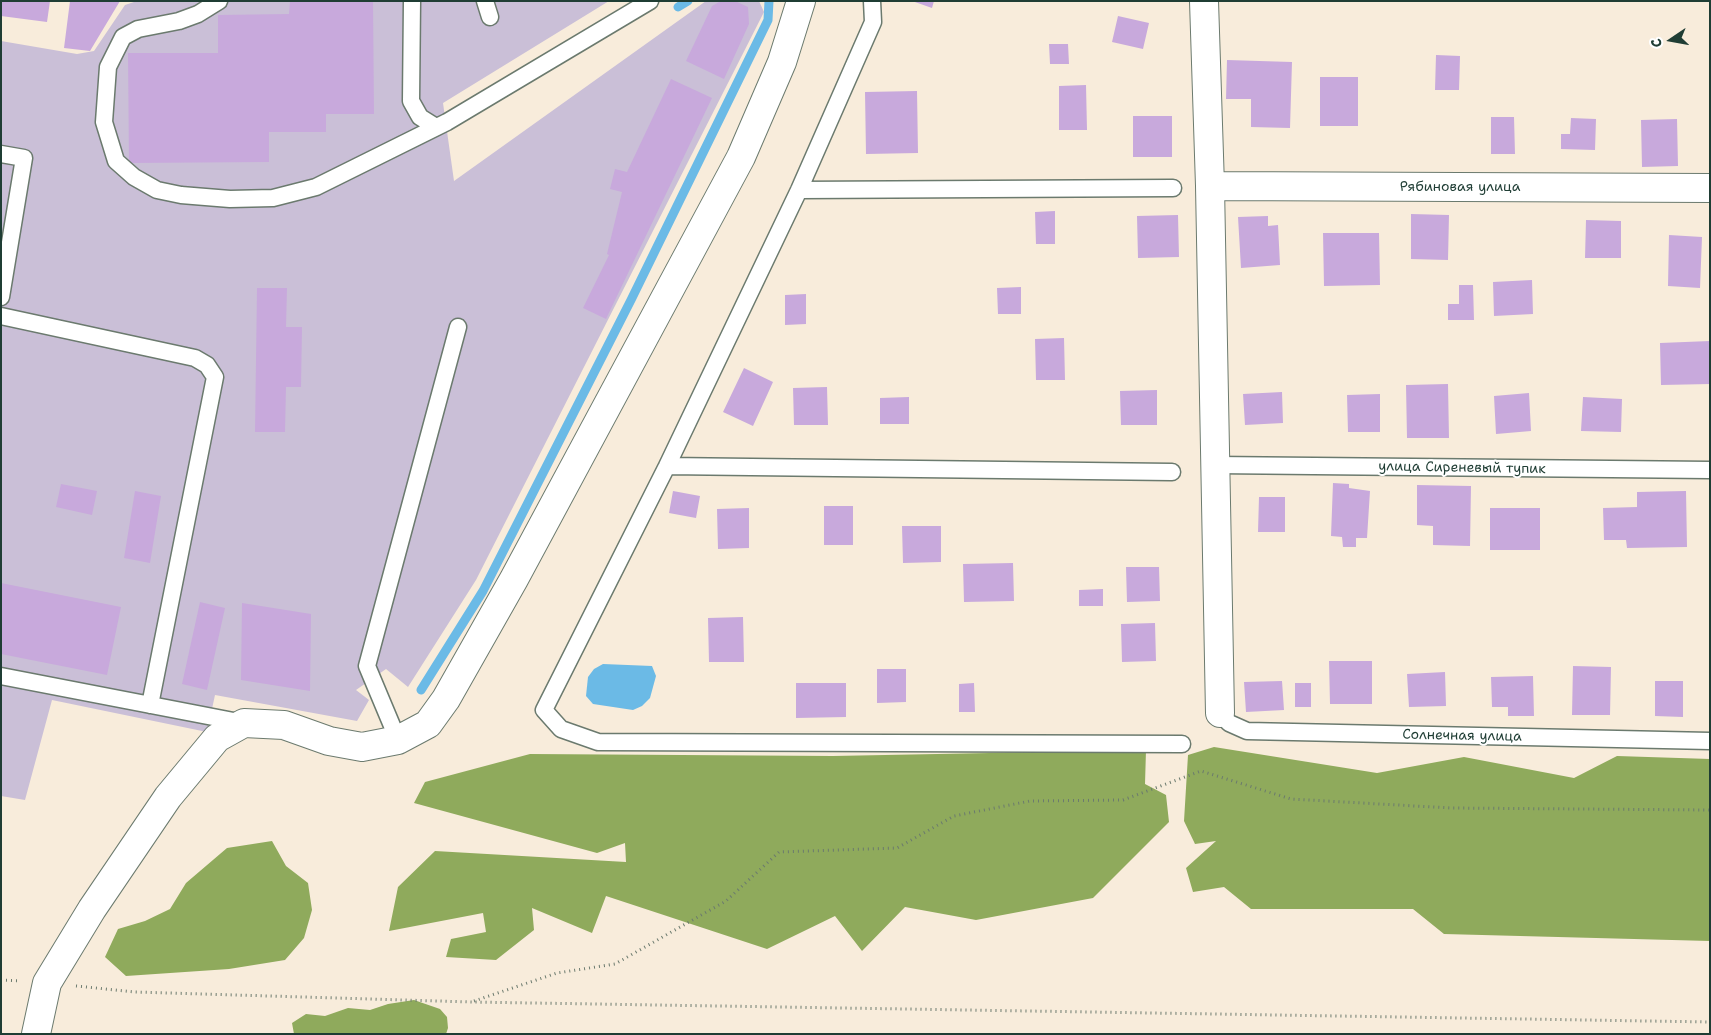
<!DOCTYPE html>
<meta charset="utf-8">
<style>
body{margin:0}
#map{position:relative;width:1711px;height:1035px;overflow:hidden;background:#f8ecdb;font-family:"Shantell Sans",sans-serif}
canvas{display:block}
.frame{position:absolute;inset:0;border:2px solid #1f3d34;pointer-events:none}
.north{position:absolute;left:1646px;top:15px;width:50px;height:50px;-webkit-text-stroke:4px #fff;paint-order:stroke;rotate:258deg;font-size:14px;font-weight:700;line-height:20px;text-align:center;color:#1f3d34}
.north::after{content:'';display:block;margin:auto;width:18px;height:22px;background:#1f3d34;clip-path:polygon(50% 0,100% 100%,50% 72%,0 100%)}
</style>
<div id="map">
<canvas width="1711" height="1035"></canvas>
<div class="frame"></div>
<div class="north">С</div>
</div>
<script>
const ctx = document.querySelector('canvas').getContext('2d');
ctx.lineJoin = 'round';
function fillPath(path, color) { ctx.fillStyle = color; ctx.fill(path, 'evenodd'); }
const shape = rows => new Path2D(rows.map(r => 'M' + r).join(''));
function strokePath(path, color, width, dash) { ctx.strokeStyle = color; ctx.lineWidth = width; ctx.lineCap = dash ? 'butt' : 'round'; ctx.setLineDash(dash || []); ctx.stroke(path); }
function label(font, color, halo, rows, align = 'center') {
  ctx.font = font + ' "Shantell Sans",sans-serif'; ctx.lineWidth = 4; ctx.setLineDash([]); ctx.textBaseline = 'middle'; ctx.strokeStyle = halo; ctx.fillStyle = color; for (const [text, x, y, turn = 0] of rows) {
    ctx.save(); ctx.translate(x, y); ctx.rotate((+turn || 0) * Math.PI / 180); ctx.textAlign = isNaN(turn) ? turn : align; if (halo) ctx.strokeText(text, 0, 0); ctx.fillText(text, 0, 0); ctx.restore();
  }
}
fillPath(shape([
 [137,1,609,1,443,103,454,181,706,1,759,1,764,12,476,580,408,687,386,669,356,690,369,700,357,721,215,695,207,732,52,700,25,800,1,796,1,41,77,54,94,51,125,5]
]), '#cabfd7');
fillPath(shape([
 [1214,747,1377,773,1464,757,1574,778,1617,756,1710,759,1710,941,1444,934,1413,909,1251,909,1224,887,1193,892,1186,868,1216,841,1195,844,1184,821,1188,755],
 [1146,750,1145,784,1166,795,1169,822,1093,898,976,920,905,907,862,951,835,916,767,949,606,896,592,933,532,908,534,930,496,960,446,957,451,939,486,932,483,913,389,931,398,887,435,851,626,862,625,843,597,853,414,803,425,782,530,754,833,756],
 [272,841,286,866,308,883,312,910,304,938,285,960,229,969,126,976,105,957,118,929,145,921,170,909,186,883,227,848],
 [414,1000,440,1009,447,1017,448,1028,446,1034,294,1034,292,1023,306,1014,325,1016,348,1008,370,1010,388,1004]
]), '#8faa5c');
fillPath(shape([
 [603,664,652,666,656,676,650,698,642,706,633,710,593,704,586,696,588,677,594,669]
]), '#6bbae6');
strokePath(shape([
 [678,7,688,1],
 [421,690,483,591,631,300,768,20,769,1]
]), '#6bbae6', 9);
fillPath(shape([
 [1,1,50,1,47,22,1,16],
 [70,1,120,1,90,51,64,48],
 [290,1,373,1,374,114,326,114,326,132,269,132,269,162,129,163,128,53,218,53,218,15,289,14],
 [721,1,735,1,748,7,749,24,724,79,686,61,712,6],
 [912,1,934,1,932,8],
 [1118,16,1149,23,1143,49,1112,42],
 [1049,44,1068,44,1069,64,1050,64],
 [1436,55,1460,56,1459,90,1435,90],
 [1227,60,1292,62,1290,128,1251,127,1251,99,1226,99],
 [1320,77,1358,77,1358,126,1320,126],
 [671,79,712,98,606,319,583,308,609,255,607,254,622,192,610,189,615,169,627,172],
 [1086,85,1087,130,1059,130,1059,86],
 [917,91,918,153,866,154,865,92],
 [1133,116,1172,116,1172,157,1133,157],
 [1491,117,1514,117,1515,154,1491,154],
 [1571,118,1596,119,1595,150,1561,149,1561,134,1570,134],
 [1677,119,1678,166,1642,167,1641,120],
 [1055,211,1055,244,1036,244,1035,212],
 [1411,214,1449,215,1448,260,1411,259],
 [1178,215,1179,257,1138,258,1137,216],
 [1268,216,1268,226,1278,225,1280,265,1241,268,1238,217],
 [1586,220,1621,221,1621,258,1585,258],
 [1323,233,1379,233,1380,285,1324,286],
 [1669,235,1702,237,1700,288,1668,286],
 [1532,280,1533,314,1494,316,1493,282],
 [1459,285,1473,285,1474,320,1448,320,1448,304,1459,304],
 [1021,287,1021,314,998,314,997,288],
 [257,288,287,288,286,327,302,327,301,387,286,387,285,432,255,432],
 [806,294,806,324,785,325,785,295],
 [1064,338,1065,380,1036,380,1035,339],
 [1710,341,1710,384,1661,385,1660,343],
 [744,368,773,382,753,426,723,412],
 [1448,384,1449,438,1407,438,1406,385],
 [827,387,828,425,794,425,793,388],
 [1157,390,1157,425,1121,425,1120,391],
 [1282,392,1283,423,1245,425,1243,394],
 [1529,393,1531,431,1496,434,1494,396],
 [1380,394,1380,432,1348,432,1347,395],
 [909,397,909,424,880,424,880,398],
 [1583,397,1622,399,1621,432,1581,431],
 [1333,483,1349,484,1349,488,1370,491,1367,538,1356,538,1356,547,1343,547,1342,537,1331,536],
 [61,484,97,491,92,515,56,507],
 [1417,485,1471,486,1470,546,1433,545,1433,526,1417,525],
 [135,491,161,496,150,563,124,558],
 [673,491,700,496,696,518,669,513],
 [1686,491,1687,547,1627,548,1626,540,1604,540,1603,508,1637,507,1637,492],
 [1259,497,1285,497,1285,532,1258,532],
 [824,506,853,506,853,545,824,545],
 [749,508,749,548,718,549,717,509],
 [1490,508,1540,508,1540,550,1490,550],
 [902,526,941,526,941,562,903,563],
 [1013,563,1014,601,964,602,963,564],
 [1126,567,1159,567,1160,601,1127,602],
 [1,583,121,607,107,675,1,654],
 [1103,589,1103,606,1079,606,1079,590],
 [200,602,225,608,207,690,182,684],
 [242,603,311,614,310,691,241,680],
 [743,617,744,662,709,662,708,618],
 [1155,623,1156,661,1122,662,1121,624],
 [1329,661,1372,661,1372,704,1330,704],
 [1573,666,1611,667,1610,715,1572,715],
 [877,669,906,669,906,702,877,703],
 [1445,672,1446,706,1409,707,1407,674],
 [1533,676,1534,716,1508,716,1508,707,1492,707,1491,677],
 [1282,681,1284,710,1246,712,1244,682],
 [1655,681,1683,681,1683,717,1655,716],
 [796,683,846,683,846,717,796,718],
 [974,683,975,712,959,712,959,684],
 [1295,683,1311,683,1311,707,1295,707]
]), '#c8a9dc');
const lane = shape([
 [219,1,198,14,179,21,138,29,123,37,108,67,104,122,116,161,134,177,157,190,181,195,230,199,273,198,316,187,447,122,650,1],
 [412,1,411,101,420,117,436,127],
 [485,1,490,17],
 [872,1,873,22,799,190,667,466,544,710,561,729,598,742,1182,744],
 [1,154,24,158,1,297],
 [799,190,1173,188],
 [1,316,195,358,207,365,215,377,150,705],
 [1215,465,1710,470],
 [667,466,1172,472],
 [1,676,244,723],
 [1220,713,1229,723,1247,731,1710,741],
 [398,740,367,666,458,327]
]);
const street = shape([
 [1204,1,1210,186,1220,713],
 [1210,186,1710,188]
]);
const secondary = shape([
 [36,1034,47,983,92,909,168,797,217,738,244,723,284,725,329,741,362,747,398,740,428,724,446,699,514,579,741,157,782,62,801,1]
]);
strokePath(lane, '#6b7a6e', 19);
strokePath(street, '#6b7a6e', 30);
strokePath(secondary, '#6b7a6e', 30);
strokePath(shape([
 [1,980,20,981],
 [76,986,135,992,471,1002,1710,1022],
 [474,1001,557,973,615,964,726,901,779,852,897,848,954,816,1030,801,1123,800,1201,771,1291,799,1451,808,1710,810]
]), '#6b7a6e', 3, [1, 4]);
strokePath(lane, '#fff', 16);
strokePath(street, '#fff', 28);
strokePath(secondary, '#fff', 28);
label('14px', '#1f3d34', '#fff', [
 ["Рябиновая улица",1460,187],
 ["улица Сиреневый тупик",1462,468,1],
 ["Солнечная улица",1462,736,1]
]);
</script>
